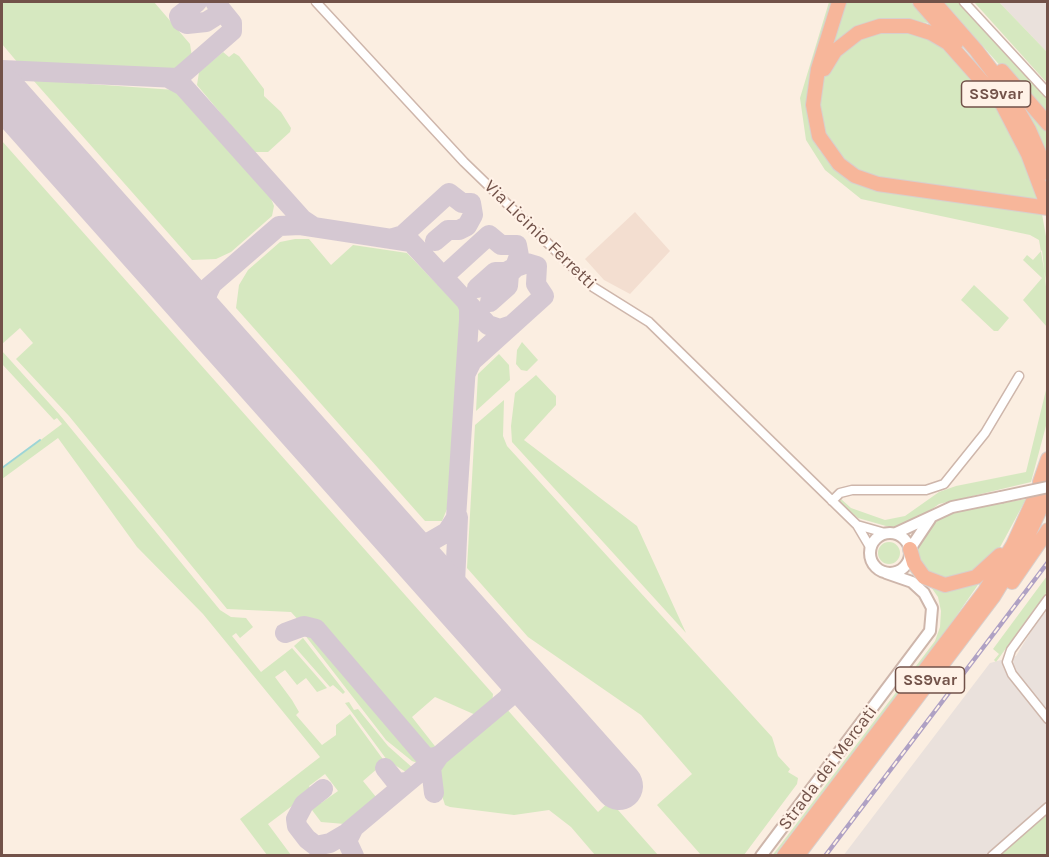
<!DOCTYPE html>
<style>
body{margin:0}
#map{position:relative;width:1049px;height:857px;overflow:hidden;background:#fbeee1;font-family:Karla,sans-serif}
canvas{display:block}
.frame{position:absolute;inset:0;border:3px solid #725249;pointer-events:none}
</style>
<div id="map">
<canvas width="1049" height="857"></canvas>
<div class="frame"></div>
</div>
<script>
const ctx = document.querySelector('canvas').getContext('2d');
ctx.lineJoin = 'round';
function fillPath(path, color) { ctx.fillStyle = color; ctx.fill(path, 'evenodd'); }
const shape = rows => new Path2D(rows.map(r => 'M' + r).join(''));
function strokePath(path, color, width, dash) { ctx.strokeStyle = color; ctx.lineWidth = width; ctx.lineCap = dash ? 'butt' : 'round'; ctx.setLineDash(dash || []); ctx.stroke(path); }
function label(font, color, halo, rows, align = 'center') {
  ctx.font = font + ' Karla,sans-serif'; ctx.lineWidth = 4.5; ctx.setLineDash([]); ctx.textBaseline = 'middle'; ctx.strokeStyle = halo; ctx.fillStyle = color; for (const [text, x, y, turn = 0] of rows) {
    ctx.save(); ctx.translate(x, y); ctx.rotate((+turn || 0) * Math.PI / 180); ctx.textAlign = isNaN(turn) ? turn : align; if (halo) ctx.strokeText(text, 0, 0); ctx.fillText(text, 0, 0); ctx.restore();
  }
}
fillPath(shape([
 [635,212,670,251,630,294,604,280,585,259]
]), '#f3ded0');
fillPath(shape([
 [999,2,1047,2,1047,52],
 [1047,611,1047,855,843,856,990,663,1016,656,1038,620]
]), '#eae1dc');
fillPath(shape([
 [2,2,154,2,190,44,192,57,183,67,171,72,18,63,2,44],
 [829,2,835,2,809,119,819,150,846,177,1042,214,1047,242,1047,287,1039,240,1030,235,861,199,825,170,806,140,800,98],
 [843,2,911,2,929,23,903,21,830,50],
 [944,2,959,2,1047,99,1047,119],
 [974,2,999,2,1047,52,1047,83],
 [903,28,945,46,996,107,1021,153,1039,201,868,176,845,162,827,140,818,111,823,77,831,62,863,34],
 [223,52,229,57,234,53,239,56,264,89,264,96,281,112,291,128,290,132,268,152,253,152,197,85,199,72],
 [33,80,175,90,270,196,274,206,272,216,231,252,216,259,192,260],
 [1014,91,1047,129,1047,155,1034,125],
 [2,141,493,694,492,705,478,716,435,697,412,717,438,750,431,756,424,753,310,620,301,623,291,612,227,609,69,416,16,359,33,343,20,328,2,344],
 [295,239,309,239,331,265,353,245,407,253,459,307,461,324,447,509,442,521,425,521,236,308,239,285,248,270,280,242],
 [1042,250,1047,296,1047,327,1023,300,1042,278,1023,260,1027,255,1033,260],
 [974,285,1009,318,998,331,994,331,961,300],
 [522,342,538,360,527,371,521,370,516,364,517,350],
 [2,351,59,414,220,610,231,617,246,618,253,627,240,638,236,633,232,636,261,672,292,648,327,688,317,692,306,678,297,685,285,670,275,677,292,700,299,712,296,715,322,745,336,735,336,725,350,714,385,762,363,781,376,797,345,824,321,822,309,806,318,799,321,803,338,791,325,774,309,786,312,791,268,824,291,855,267,855,240,819,320,757,203,614,137,547,58,438,2,479,2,469,62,424,57,418,54,420,2,364],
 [499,354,509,365,510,380,476,411,478,374],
 [536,375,556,396,556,405,524,440,637,526,686,633,512,442,511,426,515,393],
 [1047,386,1047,422,1031,482,939,504,911,524,893,528,858,518,838,501,841,499,851,508,885,520,905,516,939,492,956,486,1026,472],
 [504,400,503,436,507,446,772,737,778,756,790,769,788,772,798,778,797,784,744,855,701,855,657,805,692,774,641,715,528,637,467,568,475,425],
 [1026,499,998,551,980,570,944,581,924,573,916,550,932,523,952,512],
 '878 553a11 11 0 1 1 22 0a11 11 0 1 1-22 0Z',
 [1047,576,1047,592,996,662,994,660,999,654,993,649],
 [982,579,948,628,775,855,772,856,935,641,940,627,941,611,938,597,931,587],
 [309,629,318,635,424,761,418,763,412,761,386,740,301,630],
 [303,638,345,692,343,694,333,685,330,687,294,646],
 [349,702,354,710,358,709,388,746,414,769,409,774,387,760,345,703],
 [505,707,598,812,610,801,658,855,595,855,571,827,549,810,514,815,450,807,445,805,436,777,438,764],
 [1047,814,1047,855,1000,855]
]), '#d6e8c0');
strokePath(shape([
 [2,468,40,440]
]), '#9dd5d6', 2);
strokePath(shape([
 [197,2,179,16,181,21,187,24,206,22,214,17],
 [2,70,178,78,232,31,232,23,215,2],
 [170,79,183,86,302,219,314,227],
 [393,238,403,235,449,193,462,203,471,203,473,215,467,226,459,230,448,230,435,241],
 [444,276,489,235,501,245,517,245,519,256,515,267,506,272,495,272,477,288],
 [171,283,186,292,204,291,279,226,300,225,411,242,488,325,500,329,512,325],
 [210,327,202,305,211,286],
 [466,373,472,361,544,296,536,284,537,266,527,263,516,267,509,274,508,286,490,302],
 [458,517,455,583,461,603,480,631],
 [392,531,406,542,428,543,447,532,456,518,469,320,469,308,465,299],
 [285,633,304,626,316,629,427,759,439,756],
 [385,768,397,783,407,782],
 [323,789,304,804,296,819,297,826,307,839,316,846,330,843,347,833,508,698,517,682,512,666],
 [434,793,431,768,439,756],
 [354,856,347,841,354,827]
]), '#d5c8d2', 20);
strokePath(shape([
 [2,92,619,786]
]), '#d5c8d2', 48);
const minor = shape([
 [316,2,464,162,593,287,649,322,857,525],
 [964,2,1048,93],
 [832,501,840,493,852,490,926,490,944,484,985,433,1019,376],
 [870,547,857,525,885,533],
 [1048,599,1011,650,1007,662,1012,674,1048,719],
 [992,856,1048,807]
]);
const tertiary = shape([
 '870 553a20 20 0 1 1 40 0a20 20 0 1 1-40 0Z',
 [896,533,952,507,1001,497],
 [910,549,930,519],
 [761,856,930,631,932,608,924,593,912,582,886,573]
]);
const trunk = shape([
 [839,2,818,69,813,105,819,136,839,164,855,176,878,184,1048,208],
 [920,2,956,43],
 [934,2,976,50,1005,88,1029,130,1048,173],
 [824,69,835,51,858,33,880,26,909,26,931,33,948,43,1003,105],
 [1002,71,1048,124],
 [999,98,1028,154,1046,202],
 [1040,482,1048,459],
 [910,549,914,563,924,577,945,585,976,577,1000,555],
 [1012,582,1048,530],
 [784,856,985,591,1013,545,1035,497],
 [797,856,993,597,1021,551,1047,494]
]);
strokePath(minor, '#ceb6ab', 11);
strokePath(tertiary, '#ceb6ab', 14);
strokePath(trunk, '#d8cfcc', 16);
strokePath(minor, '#fff', 8);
strokePath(tertiary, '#fff', 10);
strokePath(trunk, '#f7b69a', 14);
const rail = shape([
 [825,856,1048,562]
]);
strokePath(rail, '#afa1c4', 4.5);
strokePath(rail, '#fff2e7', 2, [7]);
const tertiaryBridge = shape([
 [1001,497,1048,487]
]);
strokePath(tertiaryBridge, '#ceb6ab', 14, []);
strokePath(tertiaryBridge, '#fff', 10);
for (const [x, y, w] of [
 [996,94,69],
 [930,680,69]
]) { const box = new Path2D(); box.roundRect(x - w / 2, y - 13, w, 26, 4.5); ctx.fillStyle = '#fff2e7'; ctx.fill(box); strokePath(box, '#725249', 1.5); }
label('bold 16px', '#725249', null, [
 ["SS9var",996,94],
 ["SS9var",930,680]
]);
label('18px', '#725249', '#fff2e7', [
 ["Via Licinio Ferretti",540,235,44],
 ["Strada dei Mercati",828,768,-53]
]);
</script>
